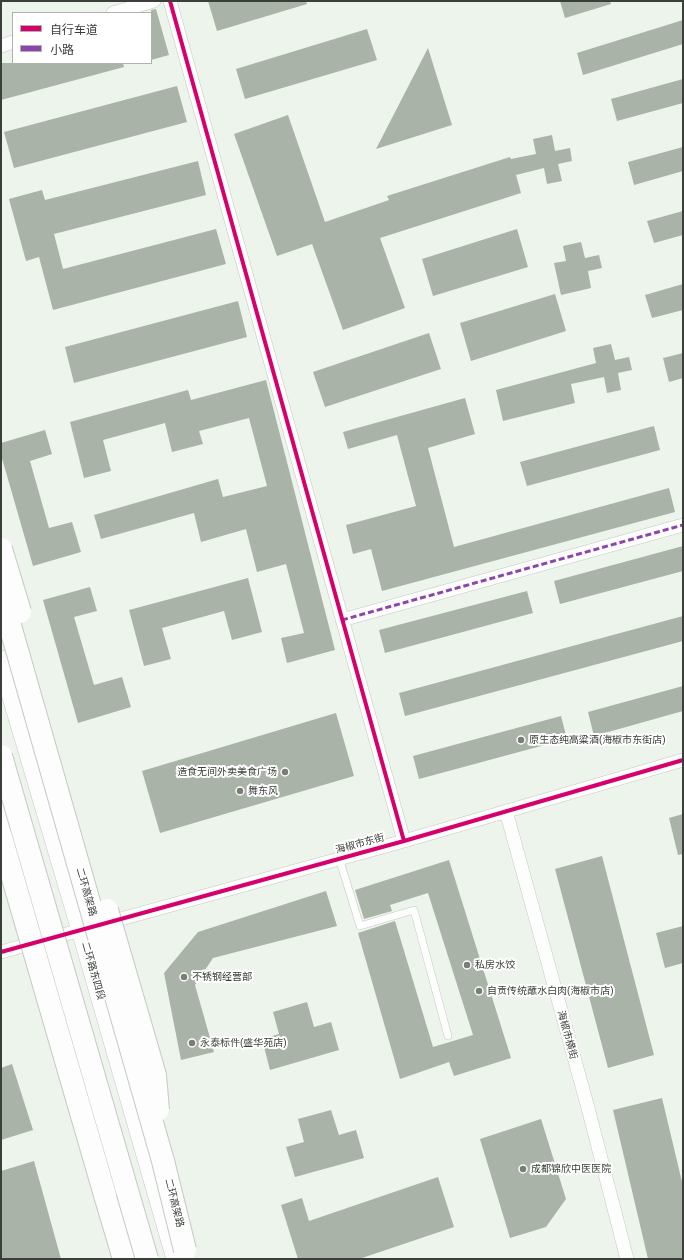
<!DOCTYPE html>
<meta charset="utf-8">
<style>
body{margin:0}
#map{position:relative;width:684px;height:1260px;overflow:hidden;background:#edf4ec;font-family:Helvetica,"Noto Sans SC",sans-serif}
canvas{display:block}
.frame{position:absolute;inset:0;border:2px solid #3a3f39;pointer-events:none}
.legend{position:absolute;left:12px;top:12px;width:140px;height:52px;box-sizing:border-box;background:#fff;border:1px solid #b0b2b0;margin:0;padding:5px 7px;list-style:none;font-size:12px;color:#3a3f39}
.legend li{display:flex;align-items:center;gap:8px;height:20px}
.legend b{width:20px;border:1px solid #b0b2b0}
</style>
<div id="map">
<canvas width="684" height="1260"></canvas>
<div class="frame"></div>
<ul class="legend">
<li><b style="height:5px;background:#d6006c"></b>自行车道</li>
<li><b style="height:5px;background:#8e44ad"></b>小路</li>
</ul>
</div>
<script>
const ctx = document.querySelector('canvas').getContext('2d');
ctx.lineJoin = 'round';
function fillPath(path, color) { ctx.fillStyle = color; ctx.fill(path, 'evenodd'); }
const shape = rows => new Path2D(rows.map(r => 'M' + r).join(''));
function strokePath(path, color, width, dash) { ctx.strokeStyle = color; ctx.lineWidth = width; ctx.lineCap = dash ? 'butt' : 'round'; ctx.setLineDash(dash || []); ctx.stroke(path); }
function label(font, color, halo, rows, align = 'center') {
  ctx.font = font + ' Helvetica,"Noto Sans SC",sans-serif'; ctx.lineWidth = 4; ctx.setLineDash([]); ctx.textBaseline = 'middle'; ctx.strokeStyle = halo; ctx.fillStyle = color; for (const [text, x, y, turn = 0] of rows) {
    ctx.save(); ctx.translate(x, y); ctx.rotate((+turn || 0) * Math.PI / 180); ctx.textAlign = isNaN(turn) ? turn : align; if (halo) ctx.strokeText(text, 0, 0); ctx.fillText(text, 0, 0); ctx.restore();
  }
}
fillPath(shape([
 [208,1,306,1,307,4,217,31],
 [560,1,610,1,611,4,565,18],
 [156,9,169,55,151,60,151,10],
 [683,20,683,44,583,75,577,53],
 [367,29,377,60,245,99,236,69],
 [428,48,452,125,376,149],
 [1,63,123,63,124,67,1,100],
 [683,79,683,103,617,121,611,99],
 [177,86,187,122,14,168,4,132],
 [288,115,325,222,389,200,387,196,510,157,511,159,536,154,533,139,552,135,555,151,570,148,572,161,558,164,562,181,547,184,544,168,516,175,521,193,380,238,405,308,343,330,312,244,277,256,234,134],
 [683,147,683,171,634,185,628,162],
 [198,161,206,195,54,234,63,269,216,229,226,264,53,310,39,257,26,261,9,199,42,190,45,200],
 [683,211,683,235,654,243,647,221],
 [517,229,528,267,433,296,422,259],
 [581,242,585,258,599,255,602,268,588,271,591,288,561,295,554,263,566,261,563,246],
 [683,284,683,310,652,318,645,295],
 [555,294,566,331,471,361,460,323],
 [238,301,247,337,74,383,65,347],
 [429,333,441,369,325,407,313,372],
 [611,344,615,360,629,357,632,370,618,373,621,390,607,393,604,377,571,384,575,403,503,421,496,390,596,363,593,348],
 [683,353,683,378,669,382,663,358],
 [266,380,335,650,287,663,281,638,304,633,286,564,257,572,246,529,201,542,194,513,101,539,94,515,218,479,223,497,267,486,249,418,199,431,203,444,172,452,165,423,103,440,111,471,84,478,70,422,188,390,191,400],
 [465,398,475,434,428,448,454,547,669,488,675,512,382,591,371,549,353,554,346,525,416,506,397,435,348,449,343,432],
 [654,426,660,450,527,486,520,462],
 [45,430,52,454,30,461,49,528,72,522,81,552,33,566,1,455,1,443],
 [683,546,683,571,560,604,554,581],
 [248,578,262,632,232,640,224,611,162,628,171,659,144,666,129,610],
 [90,587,97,611,74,617,94,685,122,677,131,707,78,723,43,600],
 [527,591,533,613,385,653,379,630],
 [683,616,683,641,405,716,399,693],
 [683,686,683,711,594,736,588,712],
 [336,713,354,776,160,833,142,771],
 [561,716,567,739,419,779,413,756],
 [683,814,683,854,678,855,669,818],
 [602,856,654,1055,608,1068,555,869],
 [449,860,511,1058,454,1076,449,1062,400,1079,358,933,395,921,433,1047,473,1035,428,893,390,905,392,911,364,919,355,890],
 [326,891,337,926,213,958,195,985,214,1052,181,1060,164,973,198,932],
 [683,926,683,963,665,968,656,933],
 [307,1002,314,1027,331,1022,339,1050,270,1070,262,1039,279,1034,273,1012],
 [12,1064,33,1130,1,1140,1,1068],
 [662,1098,683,1186,683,1259,648,1259,613,1110],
 [331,1110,339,1135,356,1130,364,1158,295,1177,286,1147,304,1142,298,1119],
 [541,1119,566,1199,546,1227,510,1238,480,1139],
 [34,1161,61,1259,1,1259,1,1171],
 [438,1177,454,1227,359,1259,298,1259,281,1205,302,1198,309,1221]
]), '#aab3a8');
const lane = shape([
 [339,858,360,926,414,910,448,1036]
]);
const street = shape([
 [170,1,404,841],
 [113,13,154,1],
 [1,46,13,42],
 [342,620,683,525],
 [506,811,588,1108,627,1259],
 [1,952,404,841,683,760]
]);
const secondary = shape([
 [1,660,81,930,176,1259],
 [1,804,15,853]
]);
const highway = shape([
 [105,1195,124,1259]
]);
strokePath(lane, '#c4c9c3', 8);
strokePath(street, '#c4c9c3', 14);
strokePath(secondary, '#c4c9c3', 20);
strokePath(highway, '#c4c9c3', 24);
strokePath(lane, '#fcfdfc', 7);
strokePath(street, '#fcfdfc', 13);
strokePath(secondary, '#fcfdfc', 19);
strokePath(highway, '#fcfdfc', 22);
const highwayBridge = shape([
 [1,549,20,612],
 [1,594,163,1161,185,1250],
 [1,756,147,1259],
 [1,837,105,1195],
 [107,910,155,1075,158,1110]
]);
strokePath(highwayBridge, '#c4c9c3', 24, []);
strokePath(highwayBridge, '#fcfdfc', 22);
strokePath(shape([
 [342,620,683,525]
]), '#8e44ad', 3, [6, 3]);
strokePath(shape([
 [170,1,404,841],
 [1,952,404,841,683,760]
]), '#d6006c', 4);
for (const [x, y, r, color] of [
 [521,740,4,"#797e78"],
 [285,772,4,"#797e78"],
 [240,791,4,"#797e78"],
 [467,965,4,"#797e78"],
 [184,977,4,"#797e78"],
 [479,991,4,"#797e78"],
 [192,1043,4,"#797e78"],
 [523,1169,4,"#797e78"]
]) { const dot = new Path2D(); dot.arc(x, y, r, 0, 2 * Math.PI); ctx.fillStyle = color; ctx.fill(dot); strokePath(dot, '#fff', 1.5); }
label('10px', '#3a3f39', '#fff', [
 ["原生态纯高粱酒(海椒市东街店)",529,740],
 ["造食无间外卖美食广场",277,772,"right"],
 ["舞东风",248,791],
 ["私房水饺",475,965],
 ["不锈钢经营部",192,977],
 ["自贡传统蘸水白肉(海椒市店)",487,991],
 ["永泰标件(盛华苑店)",200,1043],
 ["成都锦欣中医医院",531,1169]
], 'left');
label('10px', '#3a3f39', '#fff', [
 ["海椒市东街",360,844,-15],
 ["二环高架路",86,892,74],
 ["二环路东四段",93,971,74],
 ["海椒市横街",567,1035,75],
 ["二环高架路",174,1203,76]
]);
</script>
